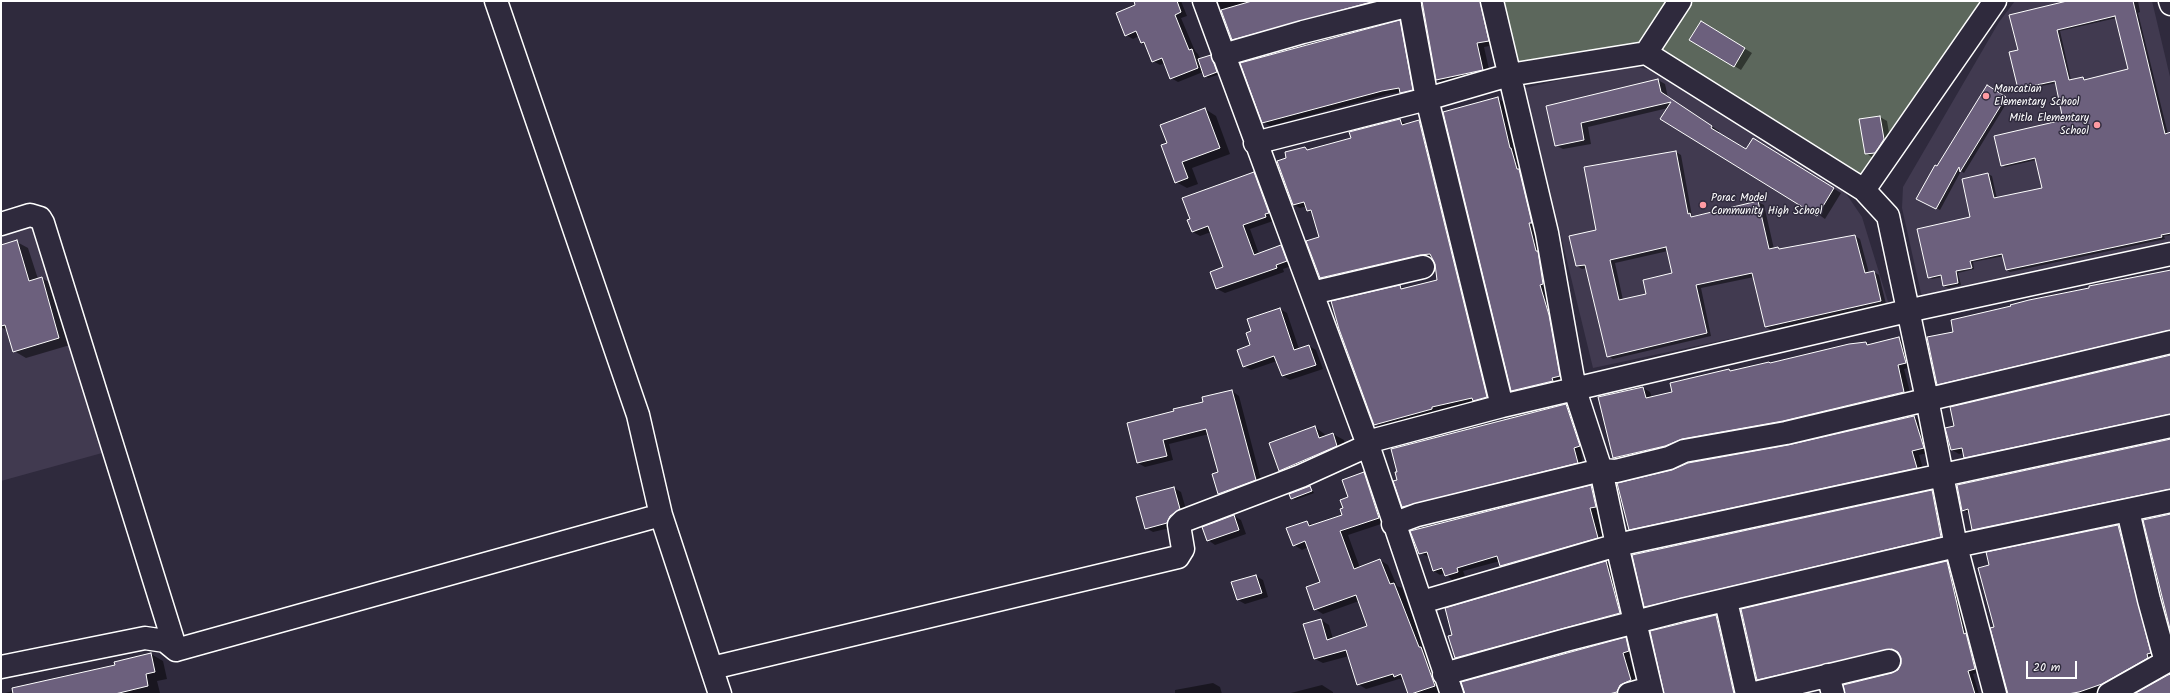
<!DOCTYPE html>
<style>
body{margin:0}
#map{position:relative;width:2172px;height:695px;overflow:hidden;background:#2f2a3d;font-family:Kalam,sans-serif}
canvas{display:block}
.frame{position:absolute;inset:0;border:2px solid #fff;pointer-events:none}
.scale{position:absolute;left:2026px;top:661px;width:51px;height:18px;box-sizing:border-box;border:2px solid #fff;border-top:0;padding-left:5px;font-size:12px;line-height:14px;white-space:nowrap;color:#fff;-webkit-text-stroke:3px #2f2a3d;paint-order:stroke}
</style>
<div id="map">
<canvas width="2172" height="695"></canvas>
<div class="frame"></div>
<div class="scale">20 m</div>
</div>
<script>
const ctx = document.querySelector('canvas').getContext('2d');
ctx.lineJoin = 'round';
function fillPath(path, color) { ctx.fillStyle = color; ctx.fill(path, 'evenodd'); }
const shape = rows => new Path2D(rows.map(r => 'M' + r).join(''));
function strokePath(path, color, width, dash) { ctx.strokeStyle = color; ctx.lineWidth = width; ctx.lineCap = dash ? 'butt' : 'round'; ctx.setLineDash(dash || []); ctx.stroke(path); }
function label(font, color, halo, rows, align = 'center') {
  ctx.font = font + ' Kalam,sans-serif'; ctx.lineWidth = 3; ctx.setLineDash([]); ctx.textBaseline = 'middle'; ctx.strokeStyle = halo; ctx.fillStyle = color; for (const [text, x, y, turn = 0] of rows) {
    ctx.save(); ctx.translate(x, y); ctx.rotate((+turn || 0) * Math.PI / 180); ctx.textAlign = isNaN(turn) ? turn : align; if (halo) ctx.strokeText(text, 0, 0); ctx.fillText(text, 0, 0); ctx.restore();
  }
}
fillPath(shape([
 [2015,1,2152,1,2171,81,2171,241,1922,298,1902,208,1903,187,1999,22],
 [1625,65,1652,70,1845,192,1862,217,1889,305,1593,368,1525,88],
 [35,221,102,453,1,481,1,232]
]), '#413a50');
fillPath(shape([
 [1492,1,1995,1,1864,190,1646,53,1509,75]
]), '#5c675c');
fillPath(shape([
 [1135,1,1181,1,1187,16,1181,18,1195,51,1198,54,1200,59,1210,56,1214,58,1220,74,1208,78,1203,72,1178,82,1171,78,1165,63,1160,65,1153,61,1147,46,1142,43,1139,36,1133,39,1126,35,1137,6],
 [1218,1,1398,1,1240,43,1232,39],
 [1423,1,1487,1,1495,45,1484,47,1490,74,1444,84,1437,80],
 [2071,1,2138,1,2140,12,2138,13,2168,134,2171,134,2171,235,2164,236,2165,239,2010,272,2007,270,2004,256,1973,262,1974,269,1958,273,1961,285,1948,288,1944,286,1942,277,1932,279,1929,277,1971,218,1988,174,1992,176,1997,199,2043,189,2036,160,2005,167,2002,165,2064,121,2056,83,2022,90,2019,88,2019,50],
 [2116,18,2129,70,2087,80,2083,78,2071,80,2060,31],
 [1400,22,1406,25,1419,93,1407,96,1400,92,1388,94,1270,126,1263,122],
 [1701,22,1752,53,1741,70,1691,40],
 [1658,80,1665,84,1668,98,1719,131,1718,133,1747,150,1761,143,1841,193,1825,219,1668,108,1588,127,1591,144,1563,149,1555,145,1548,106],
 [1987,87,2009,99,1964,173,1961,171,1940,210,1918,199],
 [1497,98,1504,102,1516,152,1525,174,1566,379,1558,381,1559,385,1519,394,1512,390],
 [1205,109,1216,116,1230,154,1192,168,1198,184,1187,188,1176,182,1168,143],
 [1880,117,1887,121,1891,144,1873,158,1866,153],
 [1400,120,1407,124,1419,121,1426,124,1493,401,1476,401,1438,411,1438,413,1381,428,1375,424,1400,286,1405,289,1438,281,1436,263,1433,257,1427,258,1327,281,1321,278,1321,238,1313,214,1308,210,1307,206,1300,208,1294,205,1288,159,1305,148,1310,151,1352,138],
 [1676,152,1681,155,1692,216,1758,202,1764,205,1774,249,1781,250,1855,236,1860,239,1869,273,1874,272,1879,275,1886,304,1771,330,1766,327,1754,277,1701,288,1711,336,1613,359,1608,356,1587,268,1582,269,1577,266,1597,231],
 [1668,251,1673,274,1647,295,1623,300,1615,263],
 [1254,173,1262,178,1276,217,1272,218,1273,221,1250,229,1259,254,1281,246,1289,251,1294,265,1283,269,1284,272,1225,293,1217,289,1211,273,1224,268,1211,232,1200,236,1193,232,1191,219],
 [17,242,28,248,38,279,42,278,54,285,70,345,26,358,14,351,8,331,1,327,1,246],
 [2171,271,2171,335,1945,388,1938,384,1955,332],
 [1280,309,1287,313,1299,349,1309,346,1316,350,1323,369,1290,380,1283,376,1277,361,1251,370,1244,366,1252,346,1253,332],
 [1899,338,1906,342,1912,367,1904,369,1911,396,1621,462,1614,458,1643,388,1650,392,1652,398,1673,393,1729,370,1731,371,1866,343,1871,345],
 [2171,356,2171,418,1972,461,1964,457,1964,453,1959,454,1952,450,1955,427],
 [1232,391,1239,396,1262,484,1226,498,1219,494,1219,473,1209,434,1169,444,1173,460,1145,467,1138,463,1204,403],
 [1566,405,1572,408,1586,449,1582,450,1569,408,1567,408,1581,451,1583,466,1409,510,1403,507],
 [1914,417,1921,421,1931,452,1919,455,1924,472,1637,533,1630,529,1788,446],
 [1315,427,1327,436,1333,434,1344,440,1347,452,1291,476,1280,470],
 [2171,440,2171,493,1980,533,1973,529,1970,514,1963,510],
 [1364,474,1372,478,1387,522,1348,535,1360,568,1380,560,1388,565,1397,586,1402,588,1442,694,1409,694,1404,680,1399,679,1366,689,1358,684,1349,656,1323,663,1315,659,1321,620,1329,625,1333,639,1369,627,1359,601,1323,614,1315,609,1321,583,1308,547,1302,550,1294,545,1307,522,1313,526,1344,515,1350,497],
 [1591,486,1598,490,1603,511,1597,512,1604,541,1508,569,1501,565,1500,561,1463,571,1465,576,1452,580,1445,573,1440,575,1434,571,1429,557,1420,553,1411,531],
 [1310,487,1314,493,1295,500,1292,498],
 [1174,488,1181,492,1187,513,1174,527,1153,532,1146,528],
 [1932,491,1939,495,1947,540,1652,610,1645,606],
 [1234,516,1241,520,1246,534,1215,545,1208,540],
 [2118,526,2125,530,2157,657,2106,694,2009,694,1995,628,1987,553],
 [1606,562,1612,566,1627,617,1463,661,1456,657],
 [1947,562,1953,566,1981,672,1973,674,1979,694,1846,694,1845,685,1898,671,1902,664,1899,652,1893,652,1764,683,1757,679],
 [1256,576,1263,580,1268,597,1245,604,1238,600,1233,583],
 [1716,616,1722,620,1739,694,1665,694],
 [1626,638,1632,642,1635,655,1629,656,1637,684,1625,694,1466,694],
 [151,654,163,661,167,679,157,681,160,693,1,694,116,665],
 [1213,683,1220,687,1222,694,1175,694,1175,690],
 [1322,685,1333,692,1333,694,1287,694]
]), '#0007');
const building = shape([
 [1134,1,1177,1,1181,12,1175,15,1189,50,1192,49,1198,68,1170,79,1162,58,1152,62,1144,42,1141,43,1136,31,1125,36,1116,13,1135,5,1134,1],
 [1252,1,1375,1,1232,40,1221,10,1252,1],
 [1422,1,1480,1,1489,41,1477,43,1483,70,1436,80,1422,1],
 [2067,1,2133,1,2165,134,2171,132,2171,233,2161,235,2162,237,2006,270,2002,254,1970,261,1972,268,1956,271,1958,283,1943,286,1941,275,1928,278,1917,229,1970,217,1962,179,1988,173,1994,198,2042,188,2035,158,2001,166,1994,136,2063,120,2055,81,2018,89,2009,52,2018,50,2009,15,2067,1],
 [2115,16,2128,69,2084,80,2083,77,2069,80,2057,30,2115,16],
 [1400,20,1413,90,1400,93,1399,88,1382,91,1262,123,1240,63,1400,20],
 [1701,21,1745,48,1734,67,1689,40,1701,21],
 [1211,55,1217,72,1204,77,1198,59,1211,55],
 [1658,79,1661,92,1712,126,1711,128,1746,149,1753,138,1834,188,1817,216,1660,119,1671,102,1581,123,1584,140,1555,146,1546,106,1658,79],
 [1987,85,2006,97,1960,172,1959,167,1936,209,1916,199,1935,165,1937,166,1987,85],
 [1498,97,1510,148,1511,148,1517,169,1519,169,1532,223,1529,223,1536,251,1538,251,1543,284,1540,285,1549,315,1560,376,1552,378,1553,381,1511,391,1443,112,1498,97],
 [1205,108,1220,148,1182,162,1188,178,1175,183,1161,145,1167,143,1160,125,1205,108],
 [1880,116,1884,139,1875,153,1865,154,1859,119,1880,116],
 [1400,119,1402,125,1419,120,1487,397,1473,401,1472,398,1432,407,1432,409,1374,425,1339,329,1331,301,1400,285,1401,289,1437,280,1435,264,1430,254,1420,255,1320,278,1306,241,1319,237,1311,210,1307,211,1304,202,1293,205,1277,161,1286,158,1285,152,1305,147,1307,150,1351,138,1349,132,1400,119],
 [1676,151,1688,214,1690,213,1691,217,1758,201,1769,249,1778,247,1779,249,1855,235,1865,273,1874,271,1881,301,1765,327,1752,273,1696,285,1707,333,1607,357,1585,265,1576,266,1569,236,1596,230,1584,167,1676,151],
 [1666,247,1672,273,1643,280,1646,294,1619,300,1610,260,1666,247],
 [1254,172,1269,213,1265,214,1266,217,1243,225,1254,255,1281,245,1287,261,1276,265,1277,268,1216,289,1210,272,1223,267,1208,226,1192,232,1187,220,1190,219,1182,198,1254,172],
 [17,240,29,281,42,277,59,338,13,352,5,325,1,326,1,245,17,240],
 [2171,270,2171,330,1937,385,1927,337,1953,332,1951,320,2011,306,2010,305,2029,300,2089,288,2089,286,2171,270],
 [1280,308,1294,350,1309,345,1316,365,1282,376,1274,356,1243,367,1237,350,1250,345,1246,333,1251,331,1247,319,1280,308],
 [1899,337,1906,363,1898,365,1904,392,1783,421,1682,439,1665,446,1613,458,1598,397,1643,387,1646,398,1672,392,1670,383,1729,369,1730,371,1769,362,1770,363,1849,344,1866,342,1867,345,1899,337],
 [2171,355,2171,414,1964,458,1962,448,1951,450,1945,428,1954,426,1950,407,2171,355],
 [1232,390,1256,480,1218,494,1212,474,1218,472,1206,429,1163,440,1167,456,1137,463,1127,423,1174,411,1173,409,1203,402,1202,397,1232,390],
 [1566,404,1580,446,1574,448,1578,463,1402,507,1393,481,1397,480,1395,472,1397,472,1391,449,1566,404],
 [1914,416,1924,448,1912,451,1917,468,1629,530,1617,483,1672,470,1688,463,1788,445,1914,416],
 [1315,426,1319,438,1333,433,1337,446,1279,471,1269,443,1315,426],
 [2171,439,2171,489,1972,530,1968,509,1962,511,1957,485,2171,439],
 [1364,472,1379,518,1340,531,1354,569,1380,559,1390,584,1394,583,1419,647,1421,647,1435,686,1411,694,1408,694,1401,674,1394,677,1393,674,1357,685,1346,650,1314,659,1303,624,1321,619,1327,640,1367,626,1356,595,1314,610,1306,587,1320,582,1305,541,1293,546,1286,528,1307,521,1309,526,1342,515,1340,509,1343,508,1340,500,1348,497,1342,480,1364,472],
 [1591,485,1596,507,1590,508,1598,538,1500,566,1497,556,1457,568,1458,572,1445,576,1442,568,1433,571,1427,552,1419,554,1410,531,1591,485],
 [1310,486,1312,491,1291,499,1289,494,1310,486],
 [1174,487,1180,509,1170,516,1167,523,1145,529,1136,497,1174,487],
 [1932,490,1941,537,1644,607,1632,555,1932,490],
 [2171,514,2171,633,2143,520,2171,514],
 [1234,515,1239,530,1207,541,1202,527,1234,515],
 [2118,525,2151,653,2147,654,2148,658,2102,684,2079,692,2068,694,2008,694,1990,628,1994,627,1978,568,1989,565,1986,552,2118,525],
 [1606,561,1620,613,1455,658,1448,636,1452,635,1445,608,1606,561],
 [1947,561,1964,634,1966,633,1975,669,1968,671,1975,694,1845,694,1843,685,1892,673,1898,670,1901,664,1901,658,1898,652,1892,649,1757,680,1741,609,1947,561],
 [1256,575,1262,593,1237,600,1231,582,1256,575],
 [1716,615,1734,694,1664,694,1650,631,1716,615],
 [1626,637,1629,651,1623,653,1631,680,1620,685,1617,692,1609,694,1465,694,1461,682,1626,637],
 [151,653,155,672,146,674,148,686,115,694,13,694,12,688,115,665,114,662,151,653],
 [2171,674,2171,694,2134,694,2168,675,2171,674]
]);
fillPath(building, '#6c607d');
strokePath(building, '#fff', 1);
const minor = shape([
 [496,1,638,415,661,515,720,694],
 [1204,1,1367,442,1452,694],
 [1409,1,1427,99,1502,406],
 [1492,1,1547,233,1575,390,1601,470,1617,545,1652,694],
 [2170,1,2171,4],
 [1646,53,1680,1],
 [1223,55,1303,32,1410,5],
 [1255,143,1427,99,1509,75,1646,53,1864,190,1888,216,1927,399,1956,546,1995,694],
 [1864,190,1995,1],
 [1,224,30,215,40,218,43,223,176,650],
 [1312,293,1423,267],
 [1367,442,1502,406,1907,311,2171,254],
 [2128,511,2149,600,2166,662],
 [1393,524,1417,515,1601,470,1616,471,1669,458,1684,451,1786,433,2171,342],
 [1726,601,1747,694],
 [1422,602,1617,545,2171,426],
 [176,650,661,515],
 [1,667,145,638,165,641,176,650],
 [712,668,1178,557,1183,549,1179,525,1183,521,1301,476,1367,446],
 [1444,674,1566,640,1682,610,1956,546,2171,501],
 [1828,675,1833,694],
 [1629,694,1650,688],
 [1751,694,1889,661],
 [2109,694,2171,659]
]);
strokePath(minor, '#fff', 25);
strokePath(minor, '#2f2a3d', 22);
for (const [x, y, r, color] of [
 [1986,96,4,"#ff9aa2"],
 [2097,125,4,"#ff9aa2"],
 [1703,205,4,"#ff9aa2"]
]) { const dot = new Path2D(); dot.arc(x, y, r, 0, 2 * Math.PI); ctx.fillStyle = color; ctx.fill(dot); strokePath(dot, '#2f2a3d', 1.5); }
label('11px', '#fff', '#2f2a3d', [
 ["Mancatian",1994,90],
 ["Elementary School",1994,103],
 ["Mitla Elementary",2089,119,"right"],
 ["School",2089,132,"right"],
 ["Porac Model",1711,199],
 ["Community High School",1711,212]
], 'left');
</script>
